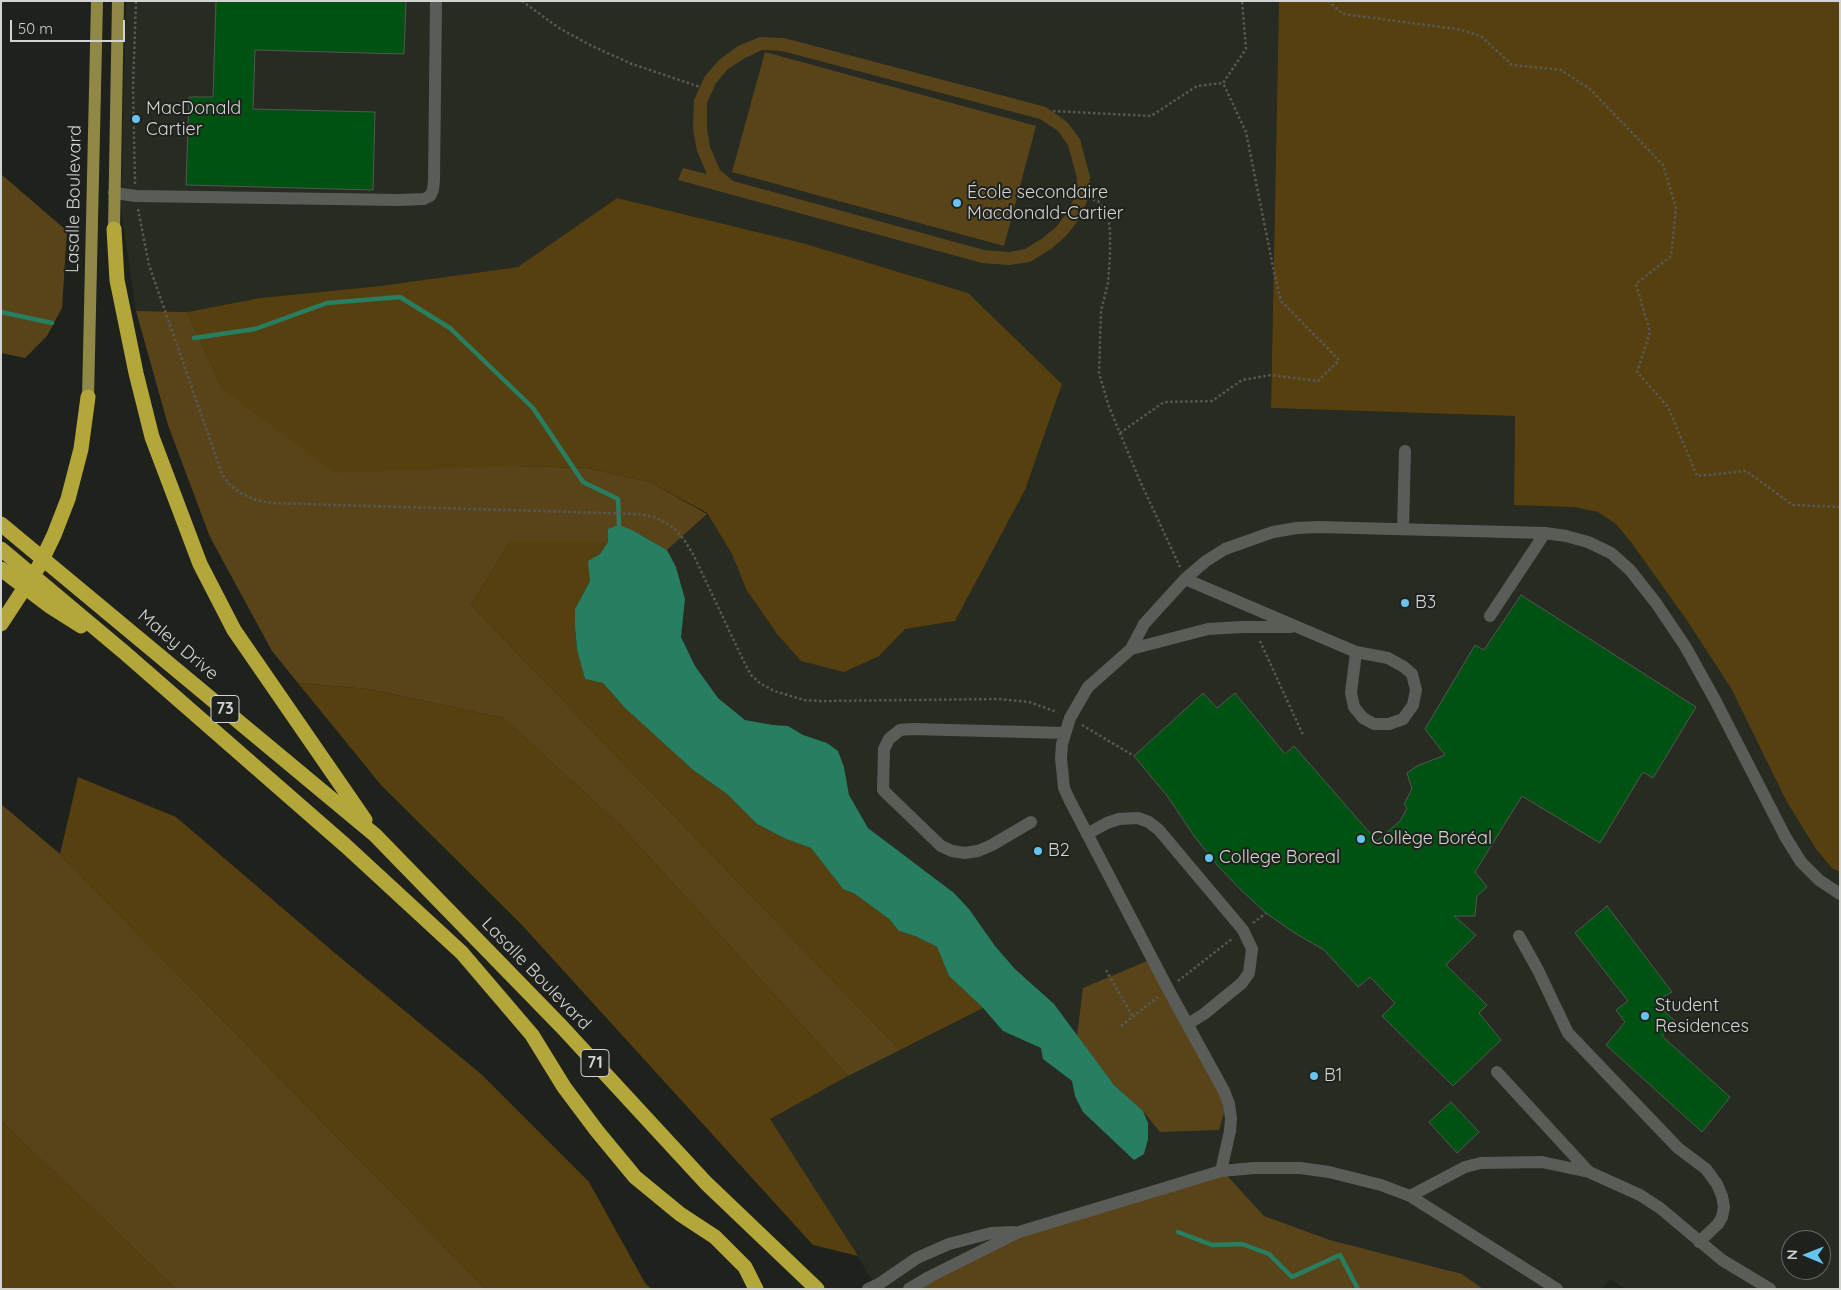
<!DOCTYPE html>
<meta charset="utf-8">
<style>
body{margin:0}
#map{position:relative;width:1841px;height:1290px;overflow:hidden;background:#1f211d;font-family:Quicksand,sans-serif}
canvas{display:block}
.frame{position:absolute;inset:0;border:2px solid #d2d4d1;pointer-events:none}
.north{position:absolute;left:1781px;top:1230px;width:50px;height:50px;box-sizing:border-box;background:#1f211d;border:1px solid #676965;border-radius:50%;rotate:271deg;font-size:14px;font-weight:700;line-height:20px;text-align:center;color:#d2d4d1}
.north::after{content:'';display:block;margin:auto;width:18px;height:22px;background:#66c4ef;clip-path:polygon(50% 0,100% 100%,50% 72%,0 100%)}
.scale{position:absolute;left:10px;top:20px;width:115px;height:22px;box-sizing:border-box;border:2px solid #d2d4d1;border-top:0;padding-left:6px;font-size:15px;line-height:18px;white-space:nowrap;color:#d2d4d1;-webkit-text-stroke:4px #1f211d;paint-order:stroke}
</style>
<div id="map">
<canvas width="1841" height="1290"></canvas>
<div class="frame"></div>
<div class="north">N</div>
<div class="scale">50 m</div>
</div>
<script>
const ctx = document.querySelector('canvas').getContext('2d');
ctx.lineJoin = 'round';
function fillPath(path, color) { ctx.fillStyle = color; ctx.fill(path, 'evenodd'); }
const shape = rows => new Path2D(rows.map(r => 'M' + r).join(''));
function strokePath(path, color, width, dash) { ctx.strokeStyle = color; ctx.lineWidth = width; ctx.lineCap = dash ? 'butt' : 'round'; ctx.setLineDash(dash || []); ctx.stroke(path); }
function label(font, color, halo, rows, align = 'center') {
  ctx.font = font + ' Quicksand,sans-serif'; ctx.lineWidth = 4; ctx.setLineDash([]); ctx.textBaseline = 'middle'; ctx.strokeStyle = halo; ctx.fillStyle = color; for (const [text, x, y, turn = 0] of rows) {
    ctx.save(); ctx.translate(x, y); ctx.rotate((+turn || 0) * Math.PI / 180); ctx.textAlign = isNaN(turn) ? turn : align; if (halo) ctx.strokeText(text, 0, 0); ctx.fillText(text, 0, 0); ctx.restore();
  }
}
fillPath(shape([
 [126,1,1279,1,1271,408,1515,416,1514,501,1840,506,1840,1289,1625,1289,1610,1279,1602,1289,1483,1289,1462,1274,1330,1240,1264,1216,1222,1170,906,1289,878,1289,770,1119,848,1076,983,1008,1003,1031,1042,1048,1043,1059,1072,1081,1075,1096,1128,1098,1114,1085,1054,1004,1015,969,995,946,969,909,954,893,868,828,849,795,844,767,827,743,803,735,788,726,773,725,745,720,718,698,695,666,681,637,685,599,676,567,667,550,707,514,732,554,746,589,777,634,801,661,879,656,905,629,955,621,1025,490,1062,384,967,293,806,244,617,198,518,267,380,286,260,298,187,312,136,311,121,209],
 [1791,1240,1821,1240,1821,1270,1791,1270]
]), '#272b22');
fillPath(shape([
 [760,37,784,38,1046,107,1067,122,1080,139,1090,177,1088,198,1081,217,1066,236,1051,249,1030,262,1009,265,982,263,678,180,683,168,707,174,697,151,693,129,694,100,705,76,719,60,738,46],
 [762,50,782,51,1040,119,1058,131,1068,145,1077,178,1075,195,1069,210,1056,227,1043,238,1025,249,1009,252,984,250,733,181,720,170,710,147,707,128,707,103,716,83,728,69,745,58],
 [765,52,1036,126,1004,246,732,172],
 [1,174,67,231,62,308,47,336,25,358,1,353],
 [136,311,187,312,223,390,517,466,588,468,650,482,707,514,667,550,632,530,608,529,608,542,510,542,471,605,900,1050,848,1076,621,826,503,718,368,689,298,683,272,651,210,537,168,425],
 [1,804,60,854,486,1289,176,1289,1,1121],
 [1152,959,1208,1062,1225,1109,1219,1130,1160,1132,1143,1111,1114,1085,1077,1036,1083,988],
 [1222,1170,1264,1216,1330,1240,1462,1274,1483,1289,906,1289,970,1250]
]), '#59441a');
fillPath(shape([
 [1279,1,1840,1,1840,872,1832,868,1816,849,1787,802,1731,688,1686,619,1631,542,1616,524,1598,512,1574,507,1514,505,1515,416,1271,408],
 [617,198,806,244,968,293,1062,384,1025,490,955,621,905,629,879,656,844,672,801,661,777,634,746,589,732,554,707,513,650,482,588,468,517,466,335,473,223,390,187,312,260,298,380,286,518,267],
 [510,542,608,542,600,554,589,561,590,581,575,609,575,627,577,650,585,679,603,683,625,708,693,770,727,794,757,824,786,839,811,848,843,889,855,894,889,919,899,931,915,936,937,947,949,976,983,1008,900,1050,471,605],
 [298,683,368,689,503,718,621,826,848,1076,770,1119,858,1256,813,1245,521,924,381,785],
 [78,777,176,817,336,954,481,1074,589,1182,645,1283,651,1289,486,1289,60,854],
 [1,1121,176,1289,1,1289]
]), '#574010');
fillPath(shape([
 [619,525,632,530,667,550,676,567,685,599,681,637,695,666,718,698,745,720,773,725,788,726,803,735,827,743,838,751,844,767,849,795,868,828,954,893,969,909,995,946,1015,969,1054,1004,1114,1085,1143,1111,1148,1123,1148,1139,1144,1154,1134,1160,1083,1112,1075,1096,1072,1081,1043,1059,1041,1048,1003,1031,983,1008,949,976,937,947,915,936,899,931,889,919,855,894,843,889,811,848,786,839,757,824,727,794,693,770,625,708,603,683,585,679,577,650,575,627,575,609,590,581,588,561,600,554,608,542,608,529]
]), '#287e61');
strokePath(shape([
 [1,312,52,323],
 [194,338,255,329,327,303,400,297,450,328,533,408,583,482,618,499,619,525],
 [1178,1232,1212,1245,1242,1244,1269,1254,1292,1277,1340,1255,1358,1289]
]), '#287e61', 4.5);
const building = shape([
 [216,1,406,1,404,54,255,50,253,109,375,112,373,190,186,185,189,97,213,97,216,1],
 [1521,595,1696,707,1653,778,1643,772,1600,843,1522,796,1475,872,1487,887,1477,896,1475,916,1454,916,1476,935,1446,965,1487,1005,1479,1013,1501,1040,1453,1086,1382,1016,1395,1003,1370,977,1358,987,1324,950,1293,932,1266,913,1241,890,1218,866,1194,836,1168,797,1134,756,1203,693,1217,708,1235,693,1285,754,1294,746,1377,841,1400,821,1407,808,1404,804,1412,789,1407,773,1417,766,1445,755,1425,729,1475,645,1484,650,1521,595],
 [1607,906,1672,992,1654,1002,1675,1021,1662,1036,1730,1097,1702,1132,1606,1045,1625,1022,1616,1010,1628,1001,1575,933,1607,906],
 [1451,1102,1479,1132,1457,1153,1429,1122,1451,1102]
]);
fillPath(building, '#005213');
strokePath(building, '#535753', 1);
strokePath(shape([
 [522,1,559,28,592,46,632,64,700,87],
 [1328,1,1343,14,1457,29,1481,36,1512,65,1561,70,1590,89,1663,165,1676,208,1671,256,1636,284,1650,332,1637,372,1668,407,1697,476,1746,471,1793,505,1840,507],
 [1053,111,1151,116,1197,86,1223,83],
 [135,184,133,87,136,1],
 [1088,198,1098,201,1108,215,1110,230,1110,256,1108,283,1101,311,1099,373,1109,407,1140,481,1180,567],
 [138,209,149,265,222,474,229,484,242,494,256,500,270,503,639,514,655,517,674,528,685,541,694,556,745,664,751,675,760,683,774,691,804,700,821,701,1000,699,1029,702,1057,712],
 [1120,433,1164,402,1212,401,1242,380,1271,375,1318,381,1339,360,1281,301,1274,272,1246,132,1223,83,1246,49,1242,1],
 [1260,641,1303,735],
 [1082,725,1134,756],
 [1253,923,1266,913],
 [1106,970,1133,1017],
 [1178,981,1233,938],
 [1121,1026,1158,997]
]), '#575955', 2.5, [2.5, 2.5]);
strokePath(shape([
 [114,193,136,196,399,200,424,199,430,196,433,190,434,180,436,1],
 [1403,529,1405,451],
 [1185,579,1356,652,1388,658,1404,667,1412,674,1416,690,1413,705,1403,719,1389,724,1374,724,1363,718,1354,707,1351,693,1356,652],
 [1490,616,1545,533],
 [1131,649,1208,629,1243,627,1291,627],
 [1031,822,992,845,978,851,965,853,952,851,941,846,883,790,884,749,889,739,900,730,911,729,1065,733],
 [1087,834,1107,823,1119,819,1138,818,1149,822,1159,830,1243,930,1252,949,1249,973,1242,983,1204,1014,1188,1024],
 [1519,936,1538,970,1568,1033,1678,1148,1706,1169,1717,1184,1722,1196,1724,1207,1722,1217,1718,1224,1699,1242],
 [1497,1072,1589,1172],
 [1221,1171,1230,1131,1231,1118,1229,1104,1224,1091,1168,989,1070,801,1064,788,1061,758,1062,744,1070,718,1088,687,1131,649,1144,624,1185,579,1206,561,1225,549,1273,532,1297,528,1318,527,1545,533,1566,536,1588,542,1611,553,1630,570,1656,603,1685,646,1714,698,1786,838,1801,862,1819,880,1840,894],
 [1410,1196,1557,1289],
 [868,1289,879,1284,917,1258,949,1244,991,1233,1014,1232],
 [909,1289,929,1277,1019,1232,1221,1171,1254,1168,1300,1168,1329,1172,1381,1185,1410,1196,1465,1167,1481,1163,1542,1162,1589,1172,1640,1195,1660,1208,1722,1260,1770,1289]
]), '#5a5c58', 12);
strokePath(shape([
 [114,229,118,1],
 [88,397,97,1]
]), '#8f8945', 12);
strokePath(shape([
 [114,229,117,280,136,373,152,437,200,564,234,630,365,820],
 [1,524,375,835,562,1027,706,1183,817,1289],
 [1,549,125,653,346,846,462,953,532,1035,564,1087,597,1131,635,1177,680,1214,715,1237,745,1267,756,1289],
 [1,569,51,607,81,626],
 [1,624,39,566,54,535,68,499,81,449,88,397]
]), '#b3a739', 15);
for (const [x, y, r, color] of [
 [136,119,5,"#66c4ef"],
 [957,203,5,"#66c4ef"],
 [1405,603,5,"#66c4ef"],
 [1361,839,5,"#66c4ef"],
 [1038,851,5,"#66c4ef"],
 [1209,858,5,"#66c4ef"],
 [1645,1016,5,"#66c4ef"],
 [1314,1076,5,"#66c4ef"]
]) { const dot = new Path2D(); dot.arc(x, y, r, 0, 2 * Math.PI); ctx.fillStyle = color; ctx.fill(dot); strokePath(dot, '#1f211d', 2); }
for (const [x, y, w] of [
 [225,709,28],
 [595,1063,28]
]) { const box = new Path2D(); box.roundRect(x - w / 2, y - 13.5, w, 27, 4); ctx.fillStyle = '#1f211d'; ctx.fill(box); strokePath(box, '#d2d4d1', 1); }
label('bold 16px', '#d2d4d1', null, [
 ["73",225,709],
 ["71",595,1063]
]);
label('18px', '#d2d4d1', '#1f211d', [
 ["MacDonald",146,109],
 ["Cartier",146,130],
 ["École secondaire",967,193],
 ["Macdonald-Cartier",967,214],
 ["B3",1415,603],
 ["Collège Boréal",1371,839],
 ["B2",1048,851],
 ["College Boreal",1219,858],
 ["Student",1655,1006],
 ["Residences",1655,1027],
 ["B1",1324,1076]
], 'left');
label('18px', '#d2d4d1', '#1f211d', [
 ["Lasalle Boulevard",74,199,-89],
 ["Maley Drive",178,645,40],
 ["Lasalle Boulevard",536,974,46]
]);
</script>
